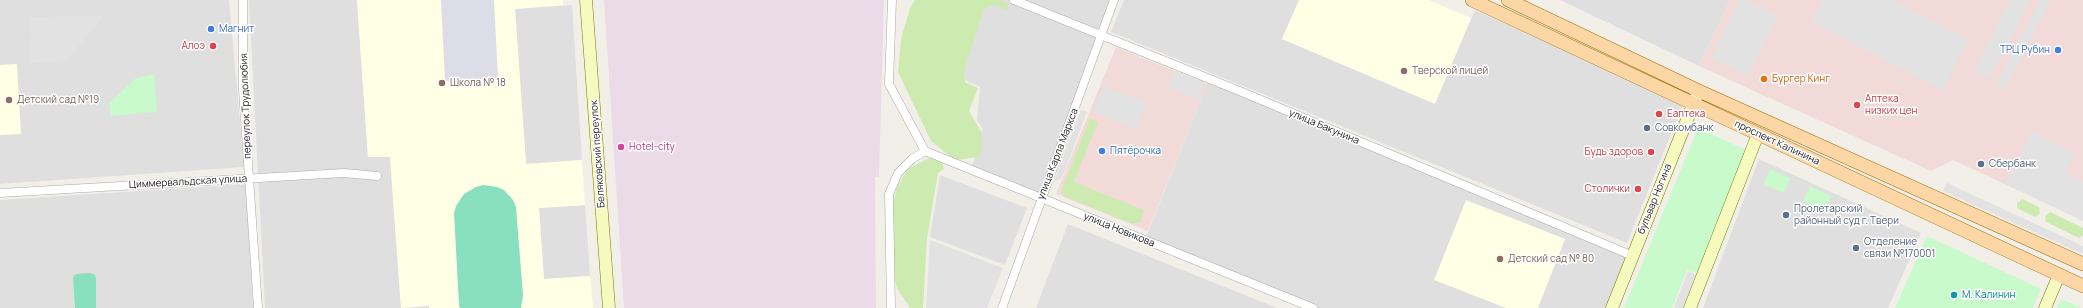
<!DOCTYPE html>
<meta charset="utf-8">
<style>
body{margin:0}
canvas{display:block;background:#f2efe9}
</style>
<canvas width="2083" height="308"></canvas>
<script>
const ctx = document.querySelector('canvas').getContext('2d');
ctx.lineJoin = 'round';
function fillPath(path, color) { ctx.fillStyle = color; ctx.fill(path, 'evenodd'); }
const shape = rows => new Path2D(rows.map(r => 'M' + r).join(''));
function strokePath(path, color, width, dash) { ctx.strokeStyle = color; ctx.lineWidth = width; ctx.lineCap = dash ? 'butt' : 'round'; ctx.setLineDash(dash || []); ctx.stroke(path); }
function label(font, color, halo, rows, align = 'center') {
  ctx.font = font + ' Manrope,sans-serif'; ctx.lineWidth = 3; ctx.setLineDash([]); ctx.textBaseline = 'middle'; ctx.strokeStyle = halo; ctx.fillStyle = color; for (const [text, x, y, turn = 0] of rows) {
    ctx.save(); ctx.translate(x, y); ctx.rotate((+turn || 0) * Math.PI / 180); ctx.textAlign = isNaN(turn) ? turn : align; if (halo) ctx.strokeText(text, 0, 0); ctx.fillText(text, 0, 0); ctx.restore();
  }
}
fillPath(shape([
 [0,0,229,0,244,167,0,184],
 [249,0,357,0,368,157,390,157,401,307,429,306,429,308,265,308],
 [968,0,1114,0,1042,198,971,170,983,129,977,120,980,87,944,70],
 [1124,0,1299,0,1282,39,1435,103,1475,10,1683,104,1627,243,1111,32],
 [1560,0,1730,0,1699,66],
 [572,5,582,160,526,164,515,9],
 [1209,79,1633,256,1612,308,1313,308,1145,240],
 [1759,159,1921,233,1888,308,1703,308],
 [940,175,1027,208,1005,265,930,237],
 [246,184,253,308,0,308,0,200],
 [585,205,590,276,544,279,539,208],
 [1068,224,1277,308,1036,308]
]), '#e0dfdf');
fillPath(shape([
 [1730,0,2083,0,2083,220,1953,160,1931,171,1699,66],
 [1116,47,1207,84,1148,231,1056,194]
]), '#f2dad9');
fillPath(shape([
 [604,0,884,0,879,177,875,177,876,308,624,308]
]), '#ebdbe8');
fillPath(shape([
 [357,0,563,0,563,5,515,9,526,164,582,160,585,205,539,208,544,279,590,276,593,308,429,308,429,306,401,308,390,157,368,157],
 [1299,0,1428,0,1471,18,1435,104,1282,39],
 [17,64,21,134,0,135,0,65],
 [1466,200,1565,239,1538,308,1506,308,1434,280]
]), '#ffffe5');
fillPath(shape([
 [915,0,999,0,1009,4,1008,10,994,5,984,9,964,71,965,82,978,88,969,111,982,133,982,147,979,157,955,160,931,141,898,72,901,39,910,8],
 [1090,118,1098,122,1074,182,1144,210,1140,223,1130,223,1064,196,1061,192],
 [931,157,942,162,944,169,938,173,927,238,923,308,910,308,897,288,892,269,891,212,897,187,908,169],
 [2022,199,2039,207,2040,213,2035,217,2017,208,2017,203],
 [2050,212,2083,228,2083,235,2079,238,2046,222,2045,217]
]), '#cdebb0');
fillPath(shape([
 [154,74,157,112,111,116,109,103,136,78],
 [1698,128,1746,150,1697,273,1687,270,1672,308,1624,308],
 [1770,169,1790,178,1784,193,1764,184],
 [1810,186,1831,196,1824,211,1803,201],
 [1927,236,2041,289,2033,308,1895,308],
 [2061,299,2081,308,2057,308]
]), '#c8facc');
fillPath(shape([
 [483,185,497,187,504,190,513,200,516,207,523,295,521,308,460,308,459,305,454,213,456,206,464,194,476,187],
 [90,273,95,275,96,279,96,308,75,308,73,277,76,274]
]), '#88e0be');
fillPath(shape([
 [1739,0,1746,0,1778,15,1748,76,1711,58],
 [1823,0,1892,0,1969,40,1942,90,1812,22],
 [2010,0,2031,0,1989,79,1974,71],
 [2040,0,2051,0,2005,89,1996,84],
 [104,16,67,60,31,63,29,17],
 [1175,71,1205,82,1198,99,1168,87],
 [1104,86,1147,103,1136,129,1093,112],
 [1081,110,1087,112,1062,178,1053,183],
 [2032,131,2075,154,2065,172,2083,181,2083,221,2005,184],
 [1947,183,2083,246,2083,254,1943,191],
 [930,240,1003,268,987,308,926,308],
 [1688,271,1697,275,1684,308,1674,308]
]), '#e2e2e2');
fillPath(shape([
 [441,0,494,0,498,78,445,81]
]), '#dddde8');
const street = shape([
 [243,0,243,90,258,308],
 [1014,0,1242,92,1633,256],
 [925,151,1313,308],
 [0,193,344,173,377,176],
 [891,308,889,194,898,173,912,159,925,151,889,84,892,0],
 [1002,308,1114,0]
]);
const secondary = shape([
 [586,0,609,308],
 [1612,308,1697,95],
 [1690,308,1758,134],
 [2045,308,2059,275]
]);
const primary = shape([
 [1472,0,2083,286],
 [1508,0,1699,91,2083,264]
]);
strokePath(street, '#a9a9a9', 9);
strokePath(secondary, '#707d05', 13);
strokePath(primary, '#a06b00', 14);
strokePath(street, '#fff', 8);
strokePath(secondary, '#f7fabf', 12);
strokePath(primary, '#fcd6a4', 13);
for (const [x, y, r, color] of [
 [211,29,4,"#3f7fe0"],
 [213,46,4,"#e0444e"],
 [2058,50,4,"#3f7fe0"],
 [1404,71,4,"#8d6e63"],
 [1764,79,4,"#e8710a"],
 [442,83,4,"#8d6e63"],
 [9,100,4,"#8d6e63"],
 [1857,105,4,"#e0444e"],
 [1659,114,4,"#e0444e"],
 [1647,128,4,"#5c6f8a"],
 [621,147,4,"#d1479c"],
 [1102,151,4,"#3f7fe0"],
 [1651,152,4,"#e0444e"],
 [1981,164,4,"#5c6f8a"],
 [1638,189,4,"#e0444e"],
 [1786,215,4,"#5c6f8a"],
 [1856,248,4,"#5c6f8a"],
 [1500,259,4,"#8d6e63"],
 [1954,295,4,"#0f9aa8"]
]) { const dot = new Path2D(); dot.arc(x, y, r, 0, 2 * Math.PI); ctx.fillStyle = color; ctx.fill(dot); strokePath(dot, '#fff', 1.5); }
label('10px', '#366cbe', '#fff', [
 ["Магнит",219,29],
 ["ТРЦ Рубин",2050,50,"right"],
 ["Пятёрочка",1110,151]
], 'left');
label('10px', '#be3a42', '#fff', [
 ["Алоэ",205,46],
 ["Аптека",1865,99,"left"],
 ["низких цен",1865,111,"left"],
 ["Еаптека",1667,114,"left"],
 ["Будь здоров",1643,152],
 ["Столички",1630,189]
], 'right');
label('10px', '#785e54', '#fff', [
 ["Тверской лицей",1412,71],
 ["Школа № 18",450,83],
 ["Детский сад №19",17,100],
 ["Детский сад № 80",1508,259]
], 'left');
label('10px', '#c56008', '#fff', [
 ["Бургер Кинг",1772,79]
], 'left');
label('10px', '#222', '#fff', [
 ["переулок Трудолюбия",246,106,-92],
 ["улица Бакунина",1324,127,23],
 ["проспект Калинина",1777,143,25],
 ["Беляковский переулок",598,154,-94],
 ["улица Карла Маркса",1058,154,-69],
 ["Циммервальдская улица",188,182,-3],
 ["бульвар Ногина",1655,199,-68],
 ["улица Новикова",1119,230,22]
]);
label('10px', '#4e5e75', '#fff', [
 ["Совкомбанк",1655,128],
 ["Сбербанк",1989,164],
 ["Пролетарский",1794,209],
 ["районный суд г. Твери",1794,221],
 ["Отделение",1864,242],
 ["связи №170001",1864,254]
], 'left');
label('10px', '#b23c85', '#fff', [
 ["Hotel-city",629,147]
], 'left');
label('10px', '#0d838f', '#fff', [
 ["М. Калинин",1962,295]
], 'left');
</script>
